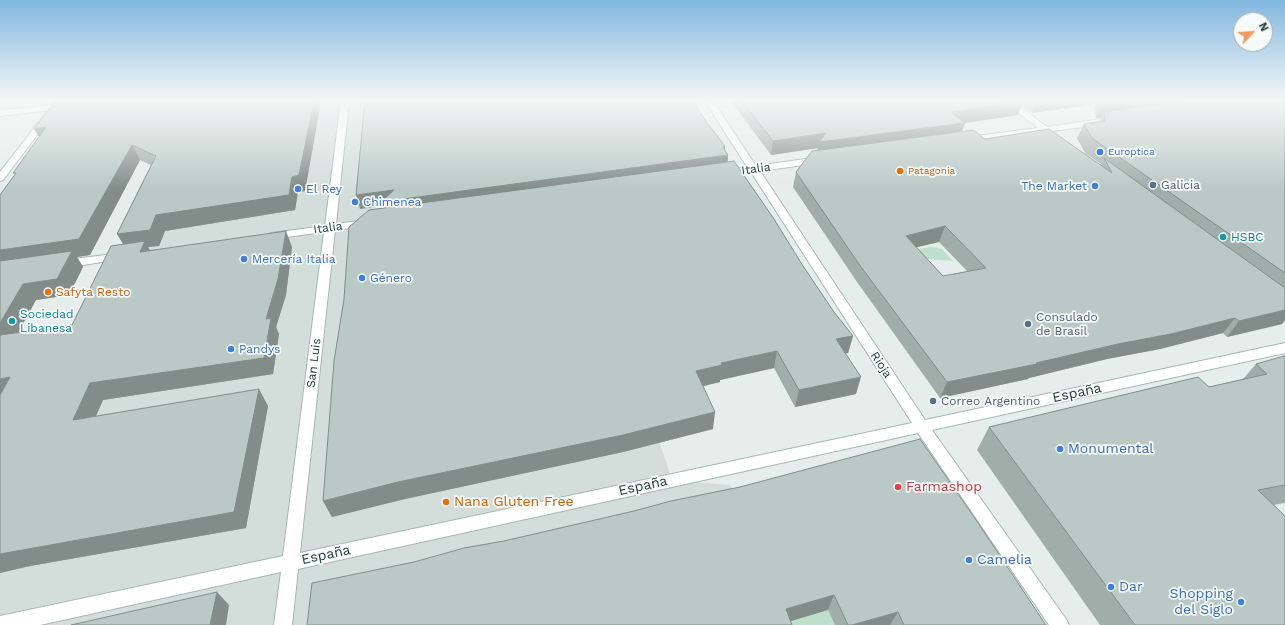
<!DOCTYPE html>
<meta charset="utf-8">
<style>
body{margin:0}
#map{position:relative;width:1285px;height:625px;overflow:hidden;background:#e5eeeb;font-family:"Work Sans",sans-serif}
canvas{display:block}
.north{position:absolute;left:1233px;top:12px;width:40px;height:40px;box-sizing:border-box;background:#f6faf9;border:1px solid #a2b0ae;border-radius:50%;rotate:64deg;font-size:11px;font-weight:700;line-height:16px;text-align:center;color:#24413d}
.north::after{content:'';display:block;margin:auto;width:14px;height:18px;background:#f3985f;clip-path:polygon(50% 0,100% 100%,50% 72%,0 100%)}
</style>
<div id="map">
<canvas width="1285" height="625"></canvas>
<div class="north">N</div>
</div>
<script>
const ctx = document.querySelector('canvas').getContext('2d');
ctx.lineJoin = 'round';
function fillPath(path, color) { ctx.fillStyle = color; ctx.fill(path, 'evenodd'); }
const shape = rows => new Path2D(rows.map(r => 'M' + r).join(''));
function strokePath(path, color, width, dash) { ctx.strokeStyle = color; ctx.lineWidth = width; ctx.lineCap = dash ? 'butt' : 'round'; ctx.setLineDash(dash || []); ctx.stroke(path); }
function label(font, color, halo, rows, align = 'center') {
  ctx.font = font + ' "Work Sans",sans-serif'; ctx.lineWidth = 3.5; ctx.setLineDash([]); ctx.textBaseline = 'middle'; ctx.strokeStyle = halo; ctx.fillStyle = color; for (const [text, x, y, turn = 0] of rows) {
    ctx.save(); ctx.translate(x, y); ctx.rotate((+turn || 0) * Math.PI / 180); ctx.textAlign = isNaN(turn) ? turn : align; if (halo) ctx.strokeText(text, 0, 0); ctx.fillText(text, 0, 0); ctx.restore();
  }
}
fillPath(shape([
 [241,101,630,101,581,205,672,480,730,485,782,625,0,625,0,522,118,270]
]), '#d3dedb');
fillPath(shape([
 [930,247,942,249,953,261,928,259,921,265,918,249],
 [828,610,835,625,782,625,781,624]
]), '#bedfcc');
const minor = shape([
 [341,101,349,101,336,224,367,220,372,223,367,226,335,230,300,553,912,423,751,172,726,176,721,173,726,170,747,167,705,101,713,101,756,166,819,157,824,160,819,163,760,171,925,420,1285,343,1285,353,932,430,1066,619,1069,625,1049,625,918,433,298,569,292,625,274,625,281,572,40,625,0,625,0,616,283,556,324,232,271,239,266,236,271,233,325,226,341,101],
 [1003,101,1013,101,1047,127,1100,119,1104,122,1100,125,1052,131,1048,134,1044,132,965,142,964,140,968,137,1038,128,1003,101],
 [65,104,68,104,69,106,68,108,0,116,0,110,65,104],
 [122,253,126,254,127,256,126,258,65,268,61,266,59,264,61,262,65,260,122,253]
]);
const secondary = shape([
 [55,101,63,101,3,180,0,181,0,172,55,101]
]);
strokePath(minor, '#a7b7b3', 2);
strokePath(secondary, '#a3bab5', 2);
fillPath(minor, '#fff');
fillPath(secondary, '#fff');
fillPath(shape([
 [55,101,321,101,305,191,298,192,295,210,165,231,159,246,148,247,150,251,292,247,286,295,276,327,279,334,273,374,103,400,96,416,268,406,246,528,30,566,0,573,0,195,14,176,39,137],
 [140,160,151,165,117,234,123,244,72,325,18,333,36,300,69,295,83,267,77,257,90,255],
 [731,101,1285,101,1285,320,1282,324,1227,337,1223,333,1160,349,1107,359,1029,378,1028,379,940,398,857,282,793,187,796,172,817,151,818,148,771,155],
 [1094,104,1096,118,1102,117,1100,121,1084,124,1077,138,1085,153,1101,164,1100,165,985,139,962,131,965,123,1018,115,1022,105,1032,113],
 [939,242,968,272,943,276,916,247],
 [725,150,728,155,728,162,803,266,834,312,853,336,848,353,845,353,856,394,795,407,774,368,720,380,720,382,703,386,713,429,623,452,405,499,332,517,323,501,383,208,383,206,360,209],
 [1285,357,1285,504,1284,503,1274,505,1285,625,1100,625,977,450,989,427,1209,387,1243,379,1256,364],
 [504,541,1046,625,835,625,828,610,791,621,414,562]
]), '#a0ada9');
fillPath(shape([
 [314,101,321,101,305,191,298,192,295,210,165,231,159,246,148,247,154,257,127,250,117,234,156,215,292,177],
 [1023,101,1018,115,965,123,960,137,816,156,818,148,771,155,773,141],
 [1037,101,1095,101,1094,104,1032,113],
 [1124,101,1217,101,1104,112,1102,117,1096,118,1103,104],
 [46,127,43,143,34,129],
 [132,145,140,160,90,255,77,257,83,267,69,295,36,300,13,342,0,343,0,250],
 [725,146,725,155,728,155,727,168,386,216,383,206,360,209,356,195],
 [945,226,939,242,901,251,906,236],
 [286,231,292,247,286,295,276,327,279,334,273,374,103,400,87,436,73,420,90,383,266,319],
 [1285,310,1285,320,1282,324,1227,337,1239,321],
 [1235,318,1223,333,1160,349,1107,359,1029,378,1028,379,940,398,947,382],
 [853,336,848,353,831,356,836,339],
 [777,351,774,368,720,380,720,382,695,388,696,371,721,363],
 [10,377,0,398,0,379],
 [861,377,856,394,795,407,799,390],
 [259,389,268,406,246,528,30,566,0,573,0,554],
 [715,412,713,429,623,452,405,499,332,517,323,501,398,482],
 [217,592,229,605,226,625,210,625],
 [834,595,828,610,781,624,786,609],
 [898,612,890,625,852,625]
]), '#828d8a');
const building = shape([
 [55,101,314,101,299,175,292,177,289,195,156,215,150,230,117,234,156,156,132,145,79,239,0,250,0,195,16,173,13,173,46,127,34,129,55,101],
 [365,101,693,101,707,123,725,146,723,147,728,155,381,202,394,190,356,195,365,101],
 [742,101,1021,101,951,112,965,123,819,142,826,133,773,141,742,101],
 [1102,101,1124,101,1103,104,1102,101],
 [1184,101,1285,101,1285,273,1092,138,1084,124,1105,121,1104,112,1184,101],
 [1049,129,1112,173,1104,158,1285,288,1285,310,1239,321,1235,318,1171,334,1118,344,1036,363,1037,364,947,382,861,267,796,172,812,151,973,130,985,139,1049,129],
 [945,226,986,268,943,276,906,236,945,226],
 [734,161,774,219,803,266,834,312,853,336,836,339,861,377,799,390,777,351,721,363,722,365,696,371,715,412,623,435,398,482,323,501,334,361,344,299,349,227,369,210,734,161],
 [286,231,278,279,266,319,271,318,264,358,90,383,73,420,259,389,234,512,0,554,0,395,10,377,0,379,0,335,72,325,111,246,145,241,140,252,286,231],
 [72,251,57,279,23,284,0,323,0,261,72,251],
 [1284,356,1285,357,1285,485,1258,490,1285,516,1285,625,1135,625,989,427,1198,377,1209,387,1267,374,1256,364,1284,356],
 [920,439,976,520,1046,625,904,625,898,612,852,625,848,625,834,595,786,609,792,625,307,625,312,583,414,562,464,548,504,541,634,511,671,501,740,487,920,439],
 [217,592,210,625,71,625,217,592]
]);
fillPath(building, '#bac9c5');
strokePath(building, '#828d8a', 1);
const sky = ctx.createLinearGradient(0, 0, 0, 189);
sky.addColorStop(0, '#83b8e0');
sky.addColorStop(0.53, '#f3f7f6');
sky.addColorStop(1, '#f3f7f600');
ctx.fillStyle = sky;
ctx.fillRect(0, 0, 1285, 189);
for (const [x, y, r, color] of [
 [1100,152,4,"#3f7fe0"],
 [900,171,4,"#e8710a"],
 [1153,185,4,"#5c6f8a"],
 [1095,186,4,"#3f7fe0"],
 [298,189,4,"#3f7fe0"],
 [355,202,4,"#3f7fe0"],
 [1223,237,4,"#0f9aa8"],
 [244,259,4,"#3f7fe0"],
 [362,278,4,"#3f7fe0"],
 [48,292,4,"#e8710a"],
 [12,321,4,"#0f9aa8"],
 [1028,324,4,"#5c6f8a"],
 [231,349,4,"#3f7fe0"],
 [933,401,4,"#5c6f8a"],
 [1060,449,4,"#3f7fe0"],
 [898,487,4,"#e0444e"],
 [446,502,4,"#e8710a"],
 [969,560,4,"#3f7fe0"],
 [1111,587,4,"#3f7fe0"],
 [1241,602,4,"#3f7fe0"]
]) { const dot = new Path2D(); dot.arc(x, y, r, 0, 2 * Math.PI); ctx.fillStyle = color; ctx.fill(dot); strokePath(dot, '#f6faf9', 1.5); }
label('10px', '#366cbe', '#f6faf9', [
 ["Europtica",1108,152]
], 'left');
label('10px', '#c56008', '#f6faf9', [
 ["Patagonia",908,171]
], 'left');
label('12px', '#24413d', '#f6faf9', [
 ["Italia",756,169,-8],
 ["Italia",328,228,-8],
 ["San Luis",314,363,-83],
 ["Rioja",881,365,57]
]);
label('12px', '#4e5e75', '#f6faf9', [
 ["Galicia",1161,185],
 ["Consulado",1036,317],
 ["de Brasil",1036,331],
 ["Correo Argentino",941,401]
], 'left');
label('12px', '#366cbe', '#f6faf9', [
 ["The Market",1087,186,"right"],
 ["El Rey",306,189],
 ["Chimenea",363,202],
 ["Mercería Italia",252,259],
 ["Género",370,278],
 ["Pandys",239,349]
], 'left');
label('12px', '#0d838f', '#f6faf9', [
 ["HSBC",1231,237],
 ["Sociedad",20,314],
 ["Libanesa",20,328]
], 'left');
label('12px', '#c56008', '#f6faf9', [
 ["Safyta Resto",56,292]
], 'left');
label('14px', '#24413d', '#f6faf9', [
 ["España",1077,393,-12],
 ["España",643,486,-12],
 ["España",326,555,-12]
]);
label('14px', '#366cbe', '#f6faf9', [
 ["Monumental",1068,449],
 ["Camelia",977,560],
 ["Dar",1119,587],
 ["Shopping",1233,594,"right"],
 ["del Siglo",1233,610,"right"]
], 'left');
label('14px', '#be3a42', '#f6faf9', [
 ["Farmashop",906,487]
], 'left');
label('14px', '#c56008', '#f6faf9', [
 ["Nana Gluten Free",454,502]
], 'left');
</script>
